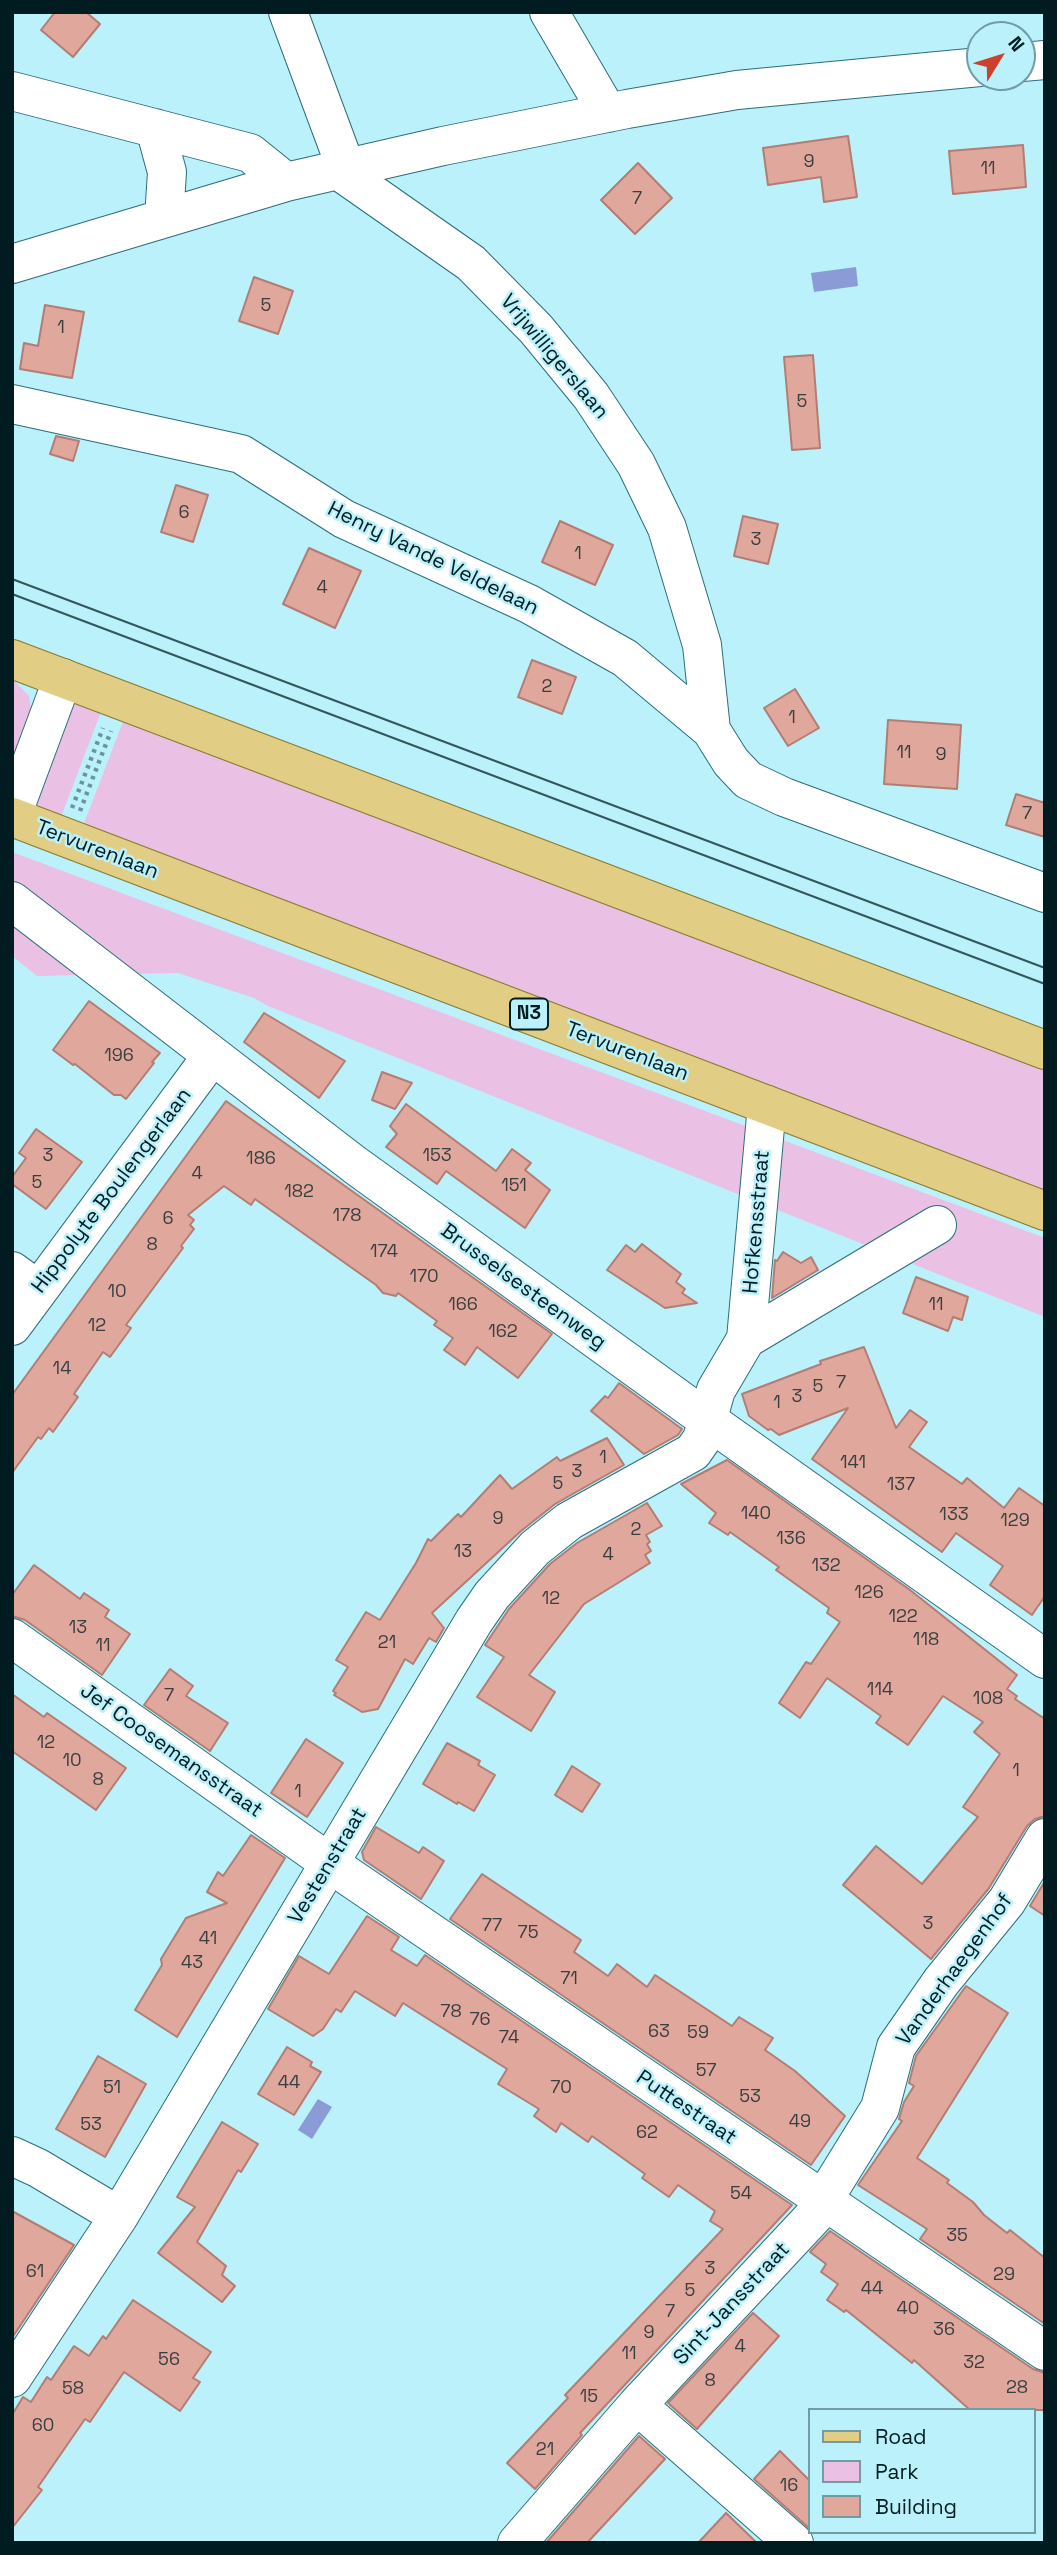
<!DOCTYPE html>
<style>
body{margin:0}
#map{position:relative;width:1057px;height:2555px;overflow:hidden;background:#bbf1fb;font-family:"Space Grotesk",sans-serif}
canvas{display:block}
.frame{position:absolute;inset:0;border:14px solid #011c21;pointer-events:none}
.legend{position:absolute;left:808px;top:2408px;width:228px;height:126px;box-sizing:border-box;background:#bbf1fb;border:2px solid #719ca4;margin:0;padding:9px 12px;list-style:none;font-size:21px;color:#011c21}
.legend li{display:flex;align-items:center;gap:14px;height:35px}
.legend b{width:35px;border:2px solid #719ca4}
.north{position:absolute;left:966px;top:21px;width:70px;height:70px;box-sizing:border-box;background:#bbf1fb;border:2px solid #719ca4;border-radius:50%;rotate:52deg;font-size:19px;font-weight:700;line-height:28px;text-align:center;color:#011c21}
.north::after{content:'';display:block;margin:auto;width:24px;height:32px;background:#cc402d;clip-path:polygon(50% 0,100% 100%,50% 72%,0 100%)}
</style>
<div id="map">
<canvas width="1057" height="2555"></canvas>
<div class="frame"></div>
<ul class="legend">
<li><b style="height:9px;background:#e2cd85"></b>Road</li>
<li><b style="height:19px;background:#eac0e4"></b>Park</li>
<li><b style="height:19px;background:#e0a79c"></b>Building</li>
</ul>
<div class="north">N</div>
</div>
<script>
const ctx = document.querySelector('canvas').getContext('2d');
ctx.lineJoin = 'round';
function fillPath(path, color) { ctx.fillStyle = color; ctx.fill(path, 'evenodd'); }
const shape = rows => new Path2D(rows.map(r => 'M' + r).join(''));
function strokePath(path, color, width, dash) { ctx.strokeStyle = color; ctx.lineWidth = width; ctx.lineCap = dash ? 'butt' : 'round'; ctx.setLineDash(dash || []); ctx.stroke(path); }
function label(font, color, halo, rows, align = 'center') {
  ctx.font = font + ' "Space Grotesk",sans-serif'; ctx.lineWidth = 5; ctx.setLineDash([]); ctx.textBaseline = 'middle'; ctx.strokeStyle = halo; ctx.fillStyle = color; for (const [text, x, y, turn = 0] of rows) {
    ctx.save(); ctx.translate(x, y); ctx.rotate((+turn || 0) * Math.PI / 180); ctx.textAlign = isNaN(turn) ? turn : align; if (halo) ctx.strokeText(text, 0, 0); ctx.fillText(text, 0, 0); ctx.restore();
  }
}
fillPath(shape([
 [12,679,29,696,32,714,12,765],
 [77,703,101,712,61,817,40,808,37,804,72,705],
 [124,719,1045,1068,1045,1191,83,826],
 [12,852,1045,1238,1045,1317,268,1006,254,998,178,973,37,976,12,956]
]), '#eac0e4');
fillPath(shape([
 [856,267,858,286,814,292,811,273],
 [318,2099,332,2107,312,2139,298,2130]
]), '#8a9bd6');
const building = shape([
 [55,12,86,12,100,24,73,57,41,30,55,12],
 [848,136,857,197,824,202,821,177,768,185,763,148,848,136],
 [1023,145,1026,187,953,194,949,151,1023,145],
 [638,163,672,198,635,234,601,200,638,163],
 [254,277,293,291,278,334,239,321,254,277],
 [45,305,84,312,72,378,20,369,24,343,38,346,45,305],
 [813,355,820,448,792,450,784,357,813,355],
 [56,436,79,441,73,461,50,454,56,436],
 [176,485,208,495,193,542,161,532,176,485],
 [743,516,778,524,768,564,734,556,743,516],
 [560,521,613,545,595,585,542,562,560,521],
 [309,548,361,571,335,628,283,604,309,548],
 [532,660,576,677,562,714,518,697,532,660],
 [795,689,819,728,788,746,764,708,795,689],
 [888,720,961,725,957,789,884,784,888,720],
 [1016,794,1045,803,1045,837,1006,825,1016,794],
 [89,1001,160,1053,152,1062,154,1063,126,1099,121,1095,114,1095,75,1064,73,1065,53,1050,89,1001],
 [264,1013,345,1061,319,1098,244,1042,264,1013],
 [382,1072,412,1083,395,1109,372,1100,382,1072],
 [226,1101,552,1334,518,1378,477,1347,465,1365,444,1350,453,1338,434,1325,437,1321,398,1293,396,1296,383,1293,376,1285,255,1199,251,1205,224,1186,188,1215,194,1220,190,1225,194,1229,181,1246,183,1248,126,1325,131,1328,110,1357,103,1352,74,1394,78,1397,53,1432,49,1428,41,1439,38,1437,12,1473,12,1395,226,1101],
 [406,1104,496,1171,512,1149,531,1163,525,1170,550,1190,525,1228,446,1171,437,1184,386,1147,397,1134,390,1126,406,1104],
 [36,1129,82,1162,46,1209,12,1184,12,1177,26,1158,19,1153,36,1129],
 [642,1244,681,1274,676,1282,685,1289,682,1293,697,1303,665,1308,607,1270,626,1245,635,1252,642,1244],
 [783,1252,801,1263,811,1257,818,1270,772,1298,775,1260,777,1261,783,1252],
 [916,1277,968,1297,962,1320,953,1317,948,1331,903,1313,916,1277],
 [864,1347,896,1428,910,1410,927,1422,909,1447,962,1484,967,1478,1004,1508,1019,1488,1045,1506,1045,1596,1032,1615,990,1585,1003,1566,956,1533,942,1552,812,1459,848,1408,779,1435,771,1429,768,1430,749,1416,742,1394,821,1364,820,1361,864,1347],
 [619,1383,682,1429,678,1435,644,1454,591,1411,605,1396,608,1398,619,1383],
 [607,1438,624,1465,555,1504,521,1531,432,1613,444,1628,436,1642,429,1638,413,1664,405,1659,378,1709,362,1712,334,1695,336,1693,333,1691,348,1667,336,1660,366,1612,380,1620,416,1563,428,1539,431,1541,458,1514,461,1517,500,1475,512,1489,557,1457,560,1461,607,1438],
 [727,1460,910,1590,1017,1675,1007,1689,1017,1696,1015,1699,1045,1719,1045,1816,1035,1819,1027,1826,989,1888,931,1959,843,1885,876,1846,922,1884,978,1817,963,1807,1000,1754,974,1732,983,1722,943,1696,908,1745,876,1723,881,1716,827,1678,800,1718,779,1703,806,1662,811,1664,840,1622,827,1613,829,1608,776,1570,779,1567,730,1532,728,1535,709,1523,716,1513,681,1484,727,1460],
 [647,1503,662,1526,646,1535,650,1542,647,1544,651,1551,645,1555,650,1563,584,1604,529,1675,555,1692,531,1731,477,1697,504,1657,485,1645,509,1609,550,1564,577,1543,647,1503],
 [34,1565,80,1599,84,1593,109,1610,105,1617,130,1634,102,1675,25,1620,12,1616,12,1595,34,1565],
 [170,1669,193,1686,186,1696,228,1723,210,1751,144,1705,170,1669],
 [12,1694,44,1717,47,1713,126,1768,96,1810,12,1751,12,1694],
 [306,1739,343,1763,307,1817,271,1793,306,1739],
 [447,1743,480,1761,478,1765,495,1775,474,1811,458,1802,457,1804,423,1784,447,1743],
 [572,1766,600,1784,582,1812,555,1795,572,1766],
 [376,1827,419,1853,423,1847,444,1861,421,1899,364,1860,362,1852,376,1827],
 [251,1835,285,1858,177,2037,135,2010,162,1965,161,1959,186,1918,227,1903,207,1892,218,1872,223,1876,251,1835],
 [482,1874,581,1940,574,1952,608,1976,617,1964,647,1987,655,1975,732,2026,739,2017,773,2038,765,2050,795,2071,845,2116,811,2165,450,1919,482,1874],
 [1045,1881,1045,1916,1030,1906,1045,1881],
 [367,1916,399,1937,391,1950,417,1966,425,1955,792,2205,580,2433,582,2435,535,2489,507,2463,568,2398,565,2395,723,2229,710,2221,715,2211,678,2185,669,2197,642,2178,645,2174,592,2136,588,2142,561,2123,556,2132,534,2116,539,2109,498,2084,507,2069,403,2003,395,2016,355,1991,341,2012,336,2009,323,2029,313,2036,268,2009,299,1956,329,1974,367,1916],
 [966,1986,1008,2013,917,2158,949,2180,947,2183,973,2202,984,2215,1007,2233,1010,2230,1045,2258,1045,2324,920,2239,927,2229,858,2185,902,2121,899,2119,904,2102,914,2086,909,2083,916,2056,966,1986],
 [287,2047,312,2062,310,2066,321,2072,294,2115,258,2094,287,2047],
 [98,2056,146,2084,105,2157,56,2129,98,2056],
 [222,2122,258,2144,241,2172,238,2170,197,2242,226,2266,222,2275,235,2286,222,2302,158,2253,195,2207,177,2197,222,2122],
 [12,2211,74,2245,12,2338,12,2211],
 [830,2231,1033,2369,1045,2373,1045,2410,970,2410,914,2360,912,2363,846,2310,844,2312,827,2300,838,2284,821,2272,826,2264,810,2252,830,2231],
 [133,2300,211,2352,193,2378,200,2382,180,2411,124,2372,90,2422,85,2419,38,2487,42,2490,12,2528,12,2415,23,2397,31,2402,47,2377,51,2380,74,2346,89,2356,103,2336,106,2339,133,2300],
 [753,2313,779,2336,697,2429,668,2403,753,2313],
 [639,2436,665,2459,587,2543,546,2543,639,2436],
 [780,2451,810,2481,810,2529,754,2479,780,2451],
 [726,2513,757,2543,698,2543,726,2513]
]);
fillPath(building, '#e0a79c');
strokePath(building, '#b37d73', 2);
const minor = shape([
 [288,12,346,168],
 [549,12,608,113],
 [1022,62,1045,60],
 [12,91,250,153,286,182],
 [155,128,167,172,164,218],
 [338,170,471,263,536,329,591,396,636,464,667,528,702,645,711,730],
 [12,264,286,182,443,146,627,109,737,90,980,67],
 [12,404,241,454,344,519,529,604,625,658,711,730,731,762,748,780,784,797,1045,893],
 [12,815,63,678],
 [12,901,355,1165,709,1421,1045,1659],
 [12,1271,38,1290],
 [12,1326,212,1056],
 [746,1339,767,1105],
 [12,1638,345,1874,1045,2351],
 [12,2156,38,2168,119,2216],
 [827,2202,830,2189,880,2108,896,2047,941,1982,1007,1901,1045,1838],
 [12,2378,119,2216,474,1621,492,1595,535,1548,569,1521,693,1452,702,1439,716,1390,746,1339,937,1225],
 [637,2405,794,2543],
 [517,2543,637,2405,827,2202]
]);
const major = shape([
 [12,659,1045,1050],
 [12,817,1045,1211]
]);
strokePath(minor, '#2a6e7a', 40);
strokePath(major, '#87792d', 40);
strokePath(shape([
 [72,808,103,728],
 [80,811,111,731]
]), '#6b959d', 4.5, [3.5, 5]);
strokePath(minor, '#fff', 38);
strokePath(major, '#e2cd85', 38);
strokePath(shape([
 [12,579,1045,968],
 [12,594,1045,984]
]), '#33555c', 2);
label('18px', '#393f40', null, [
 ["9",809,162],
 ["11",988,169],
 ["7",637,199],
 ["5",266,306],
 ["1",61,328],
 ["5",802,402],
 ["6",184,513],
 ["3",756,540],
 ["1",578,554],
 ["4",322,588],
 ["2",547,687],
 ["1",792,718],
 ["11",904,753],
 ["9",941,755],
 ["7",1027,814],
 ["196",119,1056],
 ["3",48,1156],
 ["153",437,1156],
 ["186",261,1159],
 ["4",197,1174],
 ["5",37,1183],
 ["151",514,1186],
 ["182",299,1192],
 ["178",347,1216],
 ["6",168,1219],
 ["8",152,1245],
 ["174",384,1252],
 ["170",424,1277],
 ["10",117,1292],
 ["166",463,1305],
 ["11",936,1305],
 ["12",97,1326],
 ["162",503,1332],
 ["14",62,1369],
 ["7",841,1383],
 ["5",818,1387],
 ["3",797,1397],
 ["1",777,1403],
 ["1",603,1458],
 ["141",853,1463],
 ["3",577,1472],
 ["5",558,1484],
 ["137",901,1485],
 ["140",756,1514],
 ["133",954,1515],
 ["9",498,1519],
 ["129",1015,1521],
 ["2",636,1530],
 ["136",791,1539],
 ["13",463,1552],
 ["4",608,1555],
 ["132",826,1566],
 ["126",869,1593],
 ["12",551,1599],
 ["122",903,1617],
 ["13",78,1628],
 ["118",926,1640],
 ["21",387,1643],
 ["11",103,1646],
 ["114",880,1690],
 ["7",169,1696],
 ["108",988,1699],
 ["12",46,1743],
 ["10",72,1761],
 ["1",1016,1771],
 ["8",98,1780],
 ["1",298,1792],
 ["3",928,1924],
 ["77",492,1926],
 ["75",528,1933],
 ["41",208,1939],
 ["43",192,1963],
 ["71",569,1979],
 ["78",451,2012],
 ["76",480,2020],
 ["63",659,2032],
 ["59",698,2033],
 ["74",509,2038],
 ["57",706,2071],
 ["44",289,2083],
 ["51",112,2088],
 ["70",561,2088],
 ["53",750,2097],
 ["49",800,2122],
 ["53",91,2125],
 ["62",647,2133],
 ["54",741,2194],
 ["35",957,2236],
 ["3",710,2269],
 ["61",35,2272],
 ["29",1004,2275],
 ["44",872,2289],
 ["5",690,2291],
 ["40",908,2309],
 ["7",670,2312],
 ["36",944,2330],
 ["9",649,2333],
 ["4",740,2347],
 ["11",629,2354],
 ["56",169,2360],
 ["32",974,2363],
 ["8",710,2381],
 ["28",1017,2388],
 ["58",73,2389],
 ["15",589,2397],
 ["60",43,2426],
 ["21",545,2450],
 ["16",789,2486]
]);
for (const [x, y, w] of [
 [529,1014,38]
]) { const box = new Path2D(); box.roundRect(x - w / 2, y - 15.5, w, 31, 5); ctx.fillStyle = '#bbf1fb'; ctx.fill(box); strokePath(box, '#011c21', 2); }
label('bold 19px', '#011c21', null, [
 ["N3",529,1014]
]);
label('21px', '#011c21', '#bbf1fb', [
 ["Vrijwilligerslaan",554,357,50],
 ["Henry Vande Veldelaan",433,559,26],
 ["Tervurenlaan",97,850,21],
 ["Tervurenlaan",627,1052,21],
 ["Hippolyte Boulengerlaan",112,1191,-53],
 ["Hofkensstraat",757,1222,-85],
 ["Brusselsesteenweg",523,1287,36],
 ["Jef Coosemansstraat",171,1751,35],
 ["Vestenstraat",328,1866,-59],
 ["Vanderhaegenhof",955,1970,-54],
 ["Puttestraat",686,2108,34],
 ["Sint-Jansstraat",732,2304,-47]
]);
</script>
